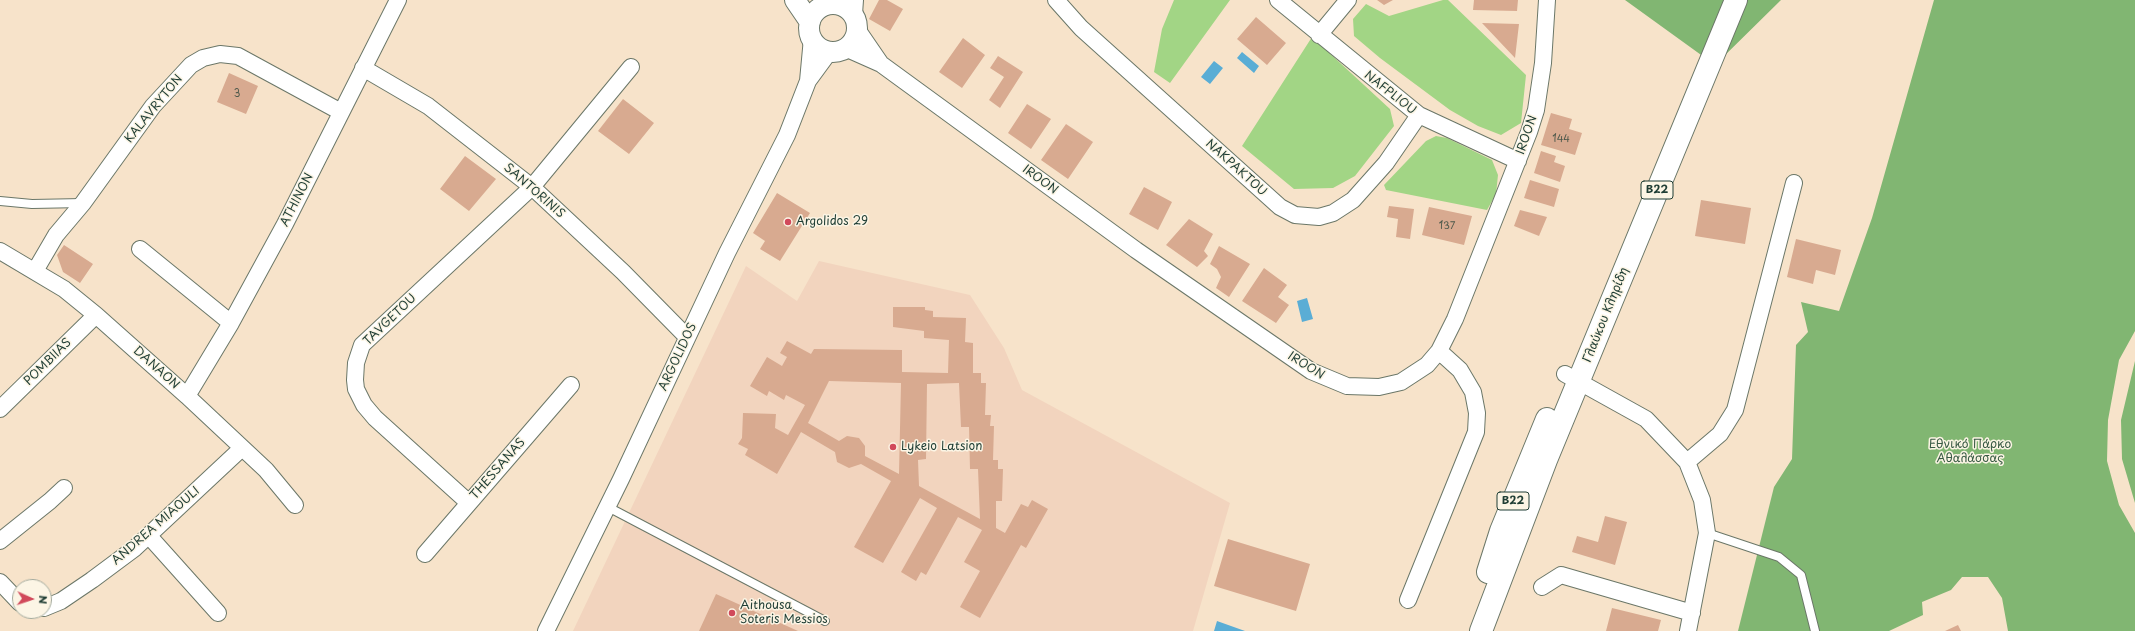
<!DOCTYPE html>
<meta charset="utf-8">
<style>
body{margin:0}
#map{position:relative;width:2135px;height:631px;overflow:hidden;background:#f7e3ca;font-family:"Playpen Sans",sans-serif}
canvas{display:block}
.north{position:absolute;left:12px;top:579px;width:40px;height:40px;box-sizing:border-box;background:#fcf5e5;border:1px solid #a4ab9e;border-radius:50%;rotate:93deg;font-size:11px;font-weight:700;line-height:16px;text-align:center;color:#1f3d34}
.north::after{content:'';display:block;margin:auto;width:14px;height:18px;background:#d1495b;clip-path:polygon(50% 0,100% 100%,50% 72%,0 100%)}
</style>
<div id="map">
<canvas width="2135" height="631"></canvas>
<div class="north">N</div>
</div>
<script>
const ctx = document.querySelector('canvas').getContext('2d');
ctx.lineJoin = 'round';
function fillPath(path, color) { ctx.fillStyle = color; ctx.fill(path, 'evenodd'); }
const shape = rows => new Path2D(rows.map(r => 'M' + r).join(''));
function strokePath(path, color, width, dash) { ctx.strokeStyle = color; ctx.lineWidth = width; ctx.lineCap = dash ? 'butt' : 'round'; ctx.setLineDash(dash || []); ctx.stroke(path); }
function label(font, color, halo, rows, align = 'center') {
  ctx.font = font + ' "Playpen Sans",sans-serif'; ctx.lineWidth = 3; ctx.setLineDash([]); ctx.textBaseline = 'middle'; ctx.strokeStyle = halo; ctx.fillStyle = color; for (const [text, x, y, turn = 0] of rows) {
    ctx.save(); ctx.translate(x, y); ctx.rotate((+turn || 0) * Math.PI / 180); ctx.textAlign = isNaN(turn) ? turn : align; if (halo) ctx.strokeText(text, 0, 0); ctx.fillText(text, 0, 0); ctx.restore();
  }
}
fillPath(shape([
 [819,261,970,295,1004,348,1022,390,1230,503,1193,631,573,631,746,266,797,301]
]), '#f2d4be');
fillPath(shape([
 [1174,0,1230,0,1170,83,1154,72,1162,29],
 [1443,0,1448,0,1526,75,1521,123,1501,135,1478,126,1450,110,1380,58,1354,36,1353,19,1366,4,1389,16],
 [1312,37,1390,109,1394,126,1355,176,1333,188,1294,189,1242,146],
 [1436,136,1447,138,1492,160,1498,175,1496,194,1487,210,1386,190,1384,185,1426,141]
]), '#a2d585');
fillPath(shape([
 [1625,0,1781,0,1715,65],
 [1934,0,2135,0,2135,331,2119,360,2108,420,2107,461,2119,505,2135,533,2135,631,2008,631,2002,598,1988,577,1962,577,1951,590,1922,602,1923,615,1889,631,1738,631,1774,487,1792,459,1796,345,1808,332,1801,302,1839,311,1872,218],
 [2135,361,2135,503,2122,459,2121,420]
]), '#81b672');
fillPath(shape([
 [1242,52,1259,66,1254,73,1237,58],
 [1214,61,1223,68,1210,84,1201,77],
 [1307,298,1313,319,1302,322,1297,301],
 [1217,621,1245,631,1214,631]
]), '#5aadd5');
fillPath(shape([
 [879,0,887,0,903,9,890,31,869,19],
 [1377,0,1393,0,1384,5],
 [1474,0,1518,0,1517,11,1473,10],
 [1256,17,1286,43,1267,65,1237,39],
 [1482,23,1519,24,1515,58],
 [963,38,985,55,962,88,939,72],
 [998,56,1023,72,1000,108,989,100,1004,77,990,68],
 [229,73,258,86,246,114,217,102],
 [623,99,654,123,629,154,598,131],
 [1027,104,1051,119,1031,149,1008,133],
 [1551,113,1572,119,1569,129,1582,133,1575,155,1541,145],
 [1066,124,1093,142,1068,179,1041,160],
 [1541,151,1556,156,1554,162,1565,166,1560,182,1534,173],
 [465,156,496,179,469,211,440,189],
 [1530,180,1559,189,1554,207,1524,198],
 [1144,187,1172,202,1158,230,1129,214],
 [777,193,810,213,780,261,760,249,765,241,753,233],
 [1701,200,1751,208,1745,244,1695,236],
 [1389,206,1414,209,1410,239,1396,237,1398,219,1387,217],
 [1429,207,1472,216,1464,245,1422,235],
 [1520,210,1547,217,1539,236,1514,226],
 [1189,219,1213,234,1204,251,1208,256,1197,267,1166,245],
 [1796,239,1841,250,1835,275,1816,270,1813,284,1787,277],
 [64,245,93,264,80,283,63,272,57,255],
 [1219,246,1250,264,1229,297,1216,288,1221,277,1217,269,1210,264],
 [1264,268,1287,285,1278,297,1289,305,1276,323,1242,301],
 [893,307,925,307,925,310,933,311,933,317,966,318,965,342,973,343,973,373,981,373,981,383,986,383,985,415,991,415,990,426,994,426,993,460,998,460,998,469,1003,469,1002,501,996,501,996,528,1005,533,1021,504,1028,507,1032,500,1048,509,1026,548,1021,545,980,618,960,607,980,571,964,562,982,530,958,517,926,575,921,572,916,581,901,572,937,508,920,498,883,563,854,547,891,481,861,464,849,468,837,462,835,452,801,432,777,474,745,455,748,449,738,444,742,438,743,413,776,414,775,428,788,435,805,405,786,395,784,400,769,391,767,396,750,386,767,357,782,366,787,357,780,353,787,341,811,354,814,349,902,350,902,372,948,373,949,340,924,338,924,331,893,327],
 [829,381,901,383,899,474,865,456,865,446,859,438,847,436,839,441,808,423],
 [959,383,961,427,969,427,970,469,978,469,980,519,919,486,918,460,926,459,927,384],
 [1605,516,1627,522,1615,565,1572,552,1577,536,1598,542],
 [1228,539,1310,564,1296,611,1214,586],
 [716,594,798,631,699,631],
 [1612,608,1661,620,1658,631,1606,631],
 [1958,625,1961,631,1945,631]
]), '#d8aa90');
const service = shape([
 [0,201,32,204,83,203],
 [606,506,825,621],
 [1707,533,1779,557,1801,575,1815,631]
]);
const minor = shape([
 [1056,0,1081,28,1280,207,1295,215,1319,217,1333,213,1353,200,1386,163,1419,115],
 [1278,0,1419,115,1518,161],
 [826,5,831,0],
 [854,14,855,0],
 [857,29,881,64],
 [1319,35,1348,0],
 [845,48,881,64,1136,250,1311,371,1347,386,1379,387,1401,382,1427,365,1439,351,1455,319,1529,132,1536,110,1543,63,1547,0],
 [363,68,428,106,532,187,623,272,687,337],
 [808,81,830,51],
 [140,249,231,323],
 [0,251,64,289,96,315,187,396,266,470,295,505],
 [35,271,56,235,83,203,153,106,191,65,203,58,220,54,238,56,341,112],
 [1565,374,1646,419,1687,462,1702,500,1707,533,1688,631],
 [187,396,231,323,285,224,398,0],
 [0,409,96,315],
 [1687,462,1720,434,1735,410,1794,183],
 [469,503,375,418,364,405,356,389,355,380,356,363,362,345,532,187,631,67],
 [149,536,218,613],
 [0,541,50,501,64,488],
 [425,554,571,385],
 [0,582,20,603],
 [1542,587,1561,575,1692,613],
 [1408,600,1476,432,1477,413,1473,392,1460,370,1439,351],
 [44,608,61,601,92,580,135,548,242,448],
 [546,631,621,479,727,253,787,135,808,81,812,38]
]);
const tertiary = shape([
 [795,0,810,22],
 '809 28a24 24 0 1 1 48 0a24 24 0 1 1-48 0Z'
]);
const primary = shape([
 [1488,572,1501,531,1547,419],
 [1481,631,1546,460,1736,0]
]);
strokePath(service, '#6b7768', 10);
strokePath(minor, '#6b7768', 18);
strokePath(tertiary, '#6b7768', 22);
strokePath(primary, '#6b7768', 24);
strokePath(service, '#fff', 8);
strokePath(minor, '#fff', 16);
strokePath(tertiary, '#fff', 20);
strokePath(primary, '#fff', 22);
for (const [x, y, r, color] of [
 [788,222,4,"#d1495b"],
 [893,447,4,"#d1495b"],
 [732,613,4,"#d1495b"]
]) { const dot = new Path2D(); dot.arc(x, y, r, 0, 2 * Math.PI); ctx.fillStyle = color; ctx.fill(dot); strokePath(dot, '#fcf5e5', 1.5); }
label('10px', '#4d584b', null, [
 ["3",237,94],
 ["144",1561,139],
 ["137",1447,226]
]);
for (const [x, y, w] of [
 [1657,190,32],
 [1513,501,32]
]) { const box = new Path2D(); box.roundRect(x - w / 2, y - 9, w, 18, 3); ctx.fillStyle = '#fcf5e5'; ctx.fill(box); strokePath(box, '#1f3d34', 1); }
label('bold 11px', '#1f3d34', null, [
 ["B22",1657,190],
 ["B22",1513,501]
]);
label('12px', '#1f3d34', '#fcf5e5', [
 ["NAFPLIOU",1390,93,38],
 ["KALAVRYTON",154,109,-51],
 ["IROON",1527,135,-71],
 ["NAKPAKTOU",1236,168,42],
 ["IROON",1040,180,36],
 ["SANTORINIS",534,191,41],
 ["ATHINON",297,200,-63],
 ["Γλαύκου Κληρίδη",1606,315,-68],
 ["TAVGETOU",390,320,-44],
 ["ARGOLIDOS",678,357,-65],
 ["POMBIIAS",48,362,-45],
 ["IROON",1306,366,32],
 ["DANAON",156,368,42],
 ["THESSANAS",498,469,-49],
 ["ANDREA MIAOULI",156,526,-41]
]);
label('12px', '#1f3d34', '#fcf5e5', [
 ["Argolidos 29",796,222],
 ["Lykeio Latsion",901,447],
 ["Aithousa",740,606],
 ["Soteris Messios",740,620]
], 'left');
label('12px', '#395b44', '#fcf5e5', [
 ["Εθνικό Πάρκο",1970,445],
 ["Αθαλάσσας",1970,459]
]);
</script>
